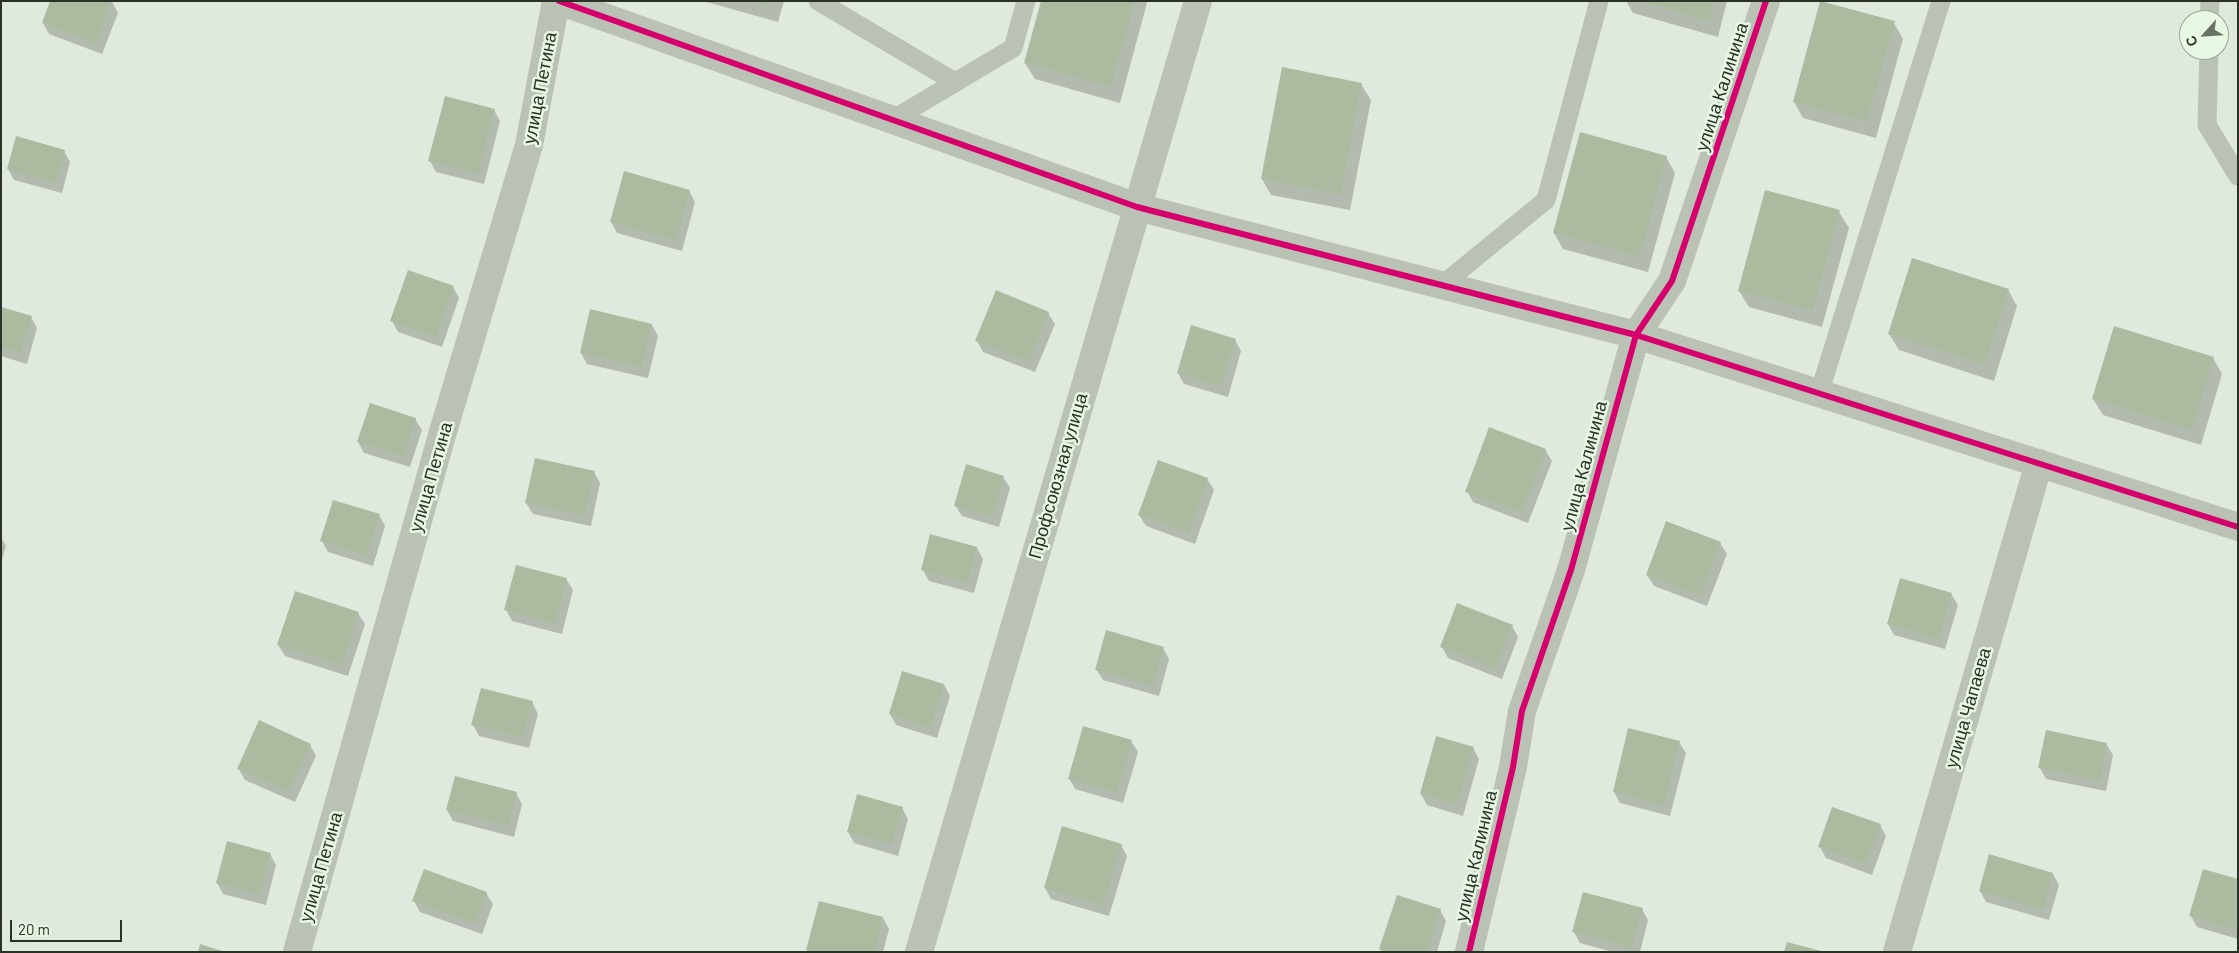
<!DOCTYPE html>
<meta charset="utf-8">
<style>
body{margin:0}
#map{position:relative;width:2239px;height:953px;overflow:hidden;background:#e0e9dd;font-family:Barlow,sans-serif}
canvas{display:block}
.frame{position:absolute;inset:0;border:2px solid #2a3126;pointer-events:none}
.north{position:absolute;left:2179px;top:10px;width:50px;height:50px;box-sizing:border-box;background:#e7f7e4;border:1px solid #9ba898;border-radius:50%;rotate:244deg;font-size:14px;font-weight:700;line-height:20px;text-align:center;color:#2a3126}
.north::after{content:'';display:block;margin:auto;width:18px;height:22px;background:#6a7166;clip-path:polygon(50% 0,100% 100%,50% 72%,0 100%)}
.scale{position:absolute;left:10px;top:920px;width:112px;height:22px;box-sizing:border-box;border:2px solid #2a3126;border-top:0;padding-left:6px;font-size:15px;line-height:18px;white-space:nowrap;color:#2a3126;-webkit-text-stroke:4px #e7f7e4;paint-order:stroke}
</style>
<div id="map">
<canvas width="2239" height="953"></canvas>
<div class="frame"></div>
<div class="north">С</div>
<div class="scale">20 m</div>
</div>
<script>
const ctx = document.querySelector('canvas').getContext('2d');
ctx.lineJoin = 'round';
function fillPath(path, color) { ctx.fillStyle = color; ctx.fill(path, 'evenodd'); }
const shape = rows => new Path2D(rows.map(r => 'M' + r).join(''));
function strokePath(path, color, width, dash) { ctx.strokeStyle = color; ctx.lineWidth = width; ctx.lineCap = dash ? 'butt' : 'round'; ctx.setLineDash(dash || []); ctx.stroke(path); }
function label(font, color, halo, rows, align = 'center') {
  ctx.font = font + ' Barlow,sans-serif'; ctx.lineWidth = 5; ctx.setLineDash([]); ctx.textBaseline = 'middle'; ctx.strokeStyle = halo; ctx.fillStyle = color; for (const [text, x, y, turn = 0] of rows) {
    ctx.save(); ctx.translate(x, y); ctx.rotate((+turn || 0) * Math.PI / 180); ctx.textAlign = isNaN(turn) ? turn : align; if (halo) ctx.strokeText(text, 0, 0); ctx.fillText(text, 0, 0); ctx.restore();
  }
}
fillPath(shape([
 [703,1,784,1,778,22],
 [1042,1,1146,1,1147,3,1120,103,1035,79,1025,63],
 [1626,1,1727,1,1718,37,1633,13],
 [112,2,118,13,102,54,49,34,43,23],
 [1894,23,1903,39,1876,138,1803,118,1794,102],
 [1361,84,1371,100,1350,210,1271,195,1262,179],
 [494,110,500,121,484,184,436,172,430,161],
 [64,151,70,162,62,193,14,180,8,169],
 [1666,157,1675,173,1648,272,1563,249,1554,233],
 [689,191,695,202,682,251,617,233,611,222],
 [1839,212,1849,228,1822,327,1749,307,1739,291],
 [453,287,459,298,442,347,398,332,392,321],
 [2008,290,2017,306,1994,381,1899,350,1889,334],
 [1,308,31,317,37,328,27,364,1,356],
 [1048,313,1055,324,1035,372,983,352,977,341],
 [652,325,658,336,648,378,587,364,581,353],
 [1235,340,1241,351,1228,397,1184,384,1178,373],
 [2213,358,2222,374,2201,445,2103,415,2093,399],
 [415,419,422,430,410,467,364,453,358,442],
 [1545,450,1552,461,1528,523,1473,502,1467,491],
 [594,472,600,483,591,526,533,514,526,503],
 [1003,477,1010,488,999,527,962,516,955,505],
 [1207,479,1214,490,1195,544,1146,526,1139,515],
 [379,515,385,526,373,566,328,552,322,541],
 [1,537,6,546,1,563],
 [1720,543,1727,554,1707,606,1654,586,1647,575],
 [977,548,983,559,974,593,929,581,923,570],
 [566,579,573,590,562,634,512,621,506,610],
 [1951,594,1958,605,1945,649,1894,635,1888,624],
 [358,613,365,624,348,676,285,656,278,645],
 [1512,626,1518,637,1502,679,1448,658,1442,647],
 [1163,648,1169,659,1159,696,1103,680,1096,669],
 [944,685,950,696,937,738,896,725,890,714],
 [532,702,538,714,529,748,479,736,473,725],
 [1437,737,1473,748,1479,759,1463,816,1427,805,1421,794],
 [1131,741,1138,752,1123,803,1075,789,1069,778],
 [1679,742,1686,753,1670,816,1620,803,1614,792],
 [2106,744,2113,755,2106,791,2046,779,2040,768],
 [310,745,316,756,295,802,245,780,238,768],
 [516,793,522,804,514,837,453,821,447,810],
 [902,808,908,819,898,856,854,843,848,832],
 [1880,825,1886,836,1872,875,1826,858,1820,847],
 [1121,845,1127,856,1109,916,1051,899,1045,888],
 [270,854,276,865,266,905,223,894,217,883],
 [2053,874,2059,885,2049,920,1986,902,1980,891],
 [2238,880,2238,939,2197,927,2191,916],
 [486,893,493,904,482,934,420,912,414,901],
 [1642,909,1648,920,1640,952,1613,952,1580,943,1574,932],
 [1440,910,1446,921,1437,952,1382,952,1380,949],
 [883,918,889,929,883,952,809,952,807,950]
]), '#0003');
fillPath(shape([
 [50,1,112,1,96,44,42,23],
 [754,1,771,1,769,6],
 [1041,1,1135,1,1111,87,1024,63],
 [1639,1,1714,1,1709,21],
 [1820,1,1895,21,1867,122,1793,102],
 [1282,67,1362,83,1341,195,1261,179],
 [445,96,495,109,478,174,428,161],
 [1580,132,1667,156,1640,257,1553,233],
 [16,136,65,150,56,183,7,169],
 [624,171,690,190,676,241,610,222],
 [1765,190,1840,210,1813,311,1738,291],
 [1912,258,2009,289,1985,365,1888,334],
 [408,270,454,286,436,337,390,321],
 [996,290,1049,312,1029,362,975,341],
 [1,307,32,316,21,353,1,348],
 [590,309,652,324,642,368,580,353],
 [1191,325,1236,339,1221,387,1177,373],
 [2114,326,2214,357,2192,430,2092,399],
 [370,403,416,418,404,457,357,442],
 [1489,427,1546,449,1522,513,1465,492],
 [535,458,595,471,585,516,525,503],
 [1158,460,1208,478,1189,533,1138,515],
 [966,464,1004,476,993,517,954,506],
 [333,500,380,514,367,556,320,541],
 [1666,521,1721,542,1701,596,1646,575],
 [930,534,977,547,968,583,921,570],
 [516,565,567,578,556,624,504,610],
 [1900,578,1952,593,1939,639,1887,624],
 [295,591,359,612,342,666,277,645],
 [1457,603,1513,625,1496,669,1440,647],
 [1106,630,1164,647,1153,686,1095,670],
 [902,671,944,684,931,728,889,714],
 [481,688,533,701,523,738,471,725],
 [259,720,311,744,289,792,237,769],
 [1083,726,1132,740,1117,793,1068,779],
 [1628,728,1680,741,1664,806,1613,792],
 [2046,730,2107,743,2100,781,2038,768],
 [1436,736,1474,747,1457,805,1420,794],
 [455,776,517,792,508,826,446,810],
 [857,794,903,807,892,845,847,832],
 [1832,807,1881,824,1866,864,1818,847],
 [1062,826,1122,844,1103,906,1044,888],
 [227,841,271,853,260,895,216,883],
 [1989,854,2053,873,2043,910,1979,891],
 [424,869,487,892,476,924,412,901],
 [2203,869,2238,879,2236,930,2189,916],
 [1583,892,1643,908,1632,948,1572,932],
 [1397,895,1441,909,1427,952,1386,952,1379,949],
 [819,901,883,917,875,952,814,952,806,950],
 [1787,942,1821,951,1821,952,1784,952],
 [200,944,222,951,222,952,198,952]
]), '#acbba0');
strokePath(shape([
 [818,1,955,82],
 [2209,20,2210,1],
 [2209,50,2207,125,2238,176],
 [892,120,1013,48,1026,1],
 [1442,285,1546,200,1599,1],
 [1819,394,1941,1]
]), '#bac2b6', 19);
strokePath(shape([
 [559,1,1137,207,1636,335,2238,527],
 [297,952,442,435,529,145,556,1],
 [919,952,1198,1],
 [1469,952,1513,767,1522,711,1571,570,1636,335,1672,281,1766,1],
 [1897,952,2039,463]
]), '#bac2b6', 28);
strokePath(shape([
 [559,1,1137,207,1636,335,2238,527],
 [1469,952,1513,767,1522,711,1571,570,1636,335,1672,281,1766,1]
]), '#d6006c', 6);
label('18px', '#2a3126', '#e7f7e4', [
 ["улица Калинина",1722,87,-72],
 ["улица Петина",540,88,-79],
 ["улица Калинина",1584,466,-75],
 ["Профсоюзная улица",1058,476,-74],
 ["улица Петина",431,477,-74],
 ["улица Чапаева",1968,708,-74],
 ["улица Калинина",1476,856,-77],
 ["улица Петина",321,867,-74]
]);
</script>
